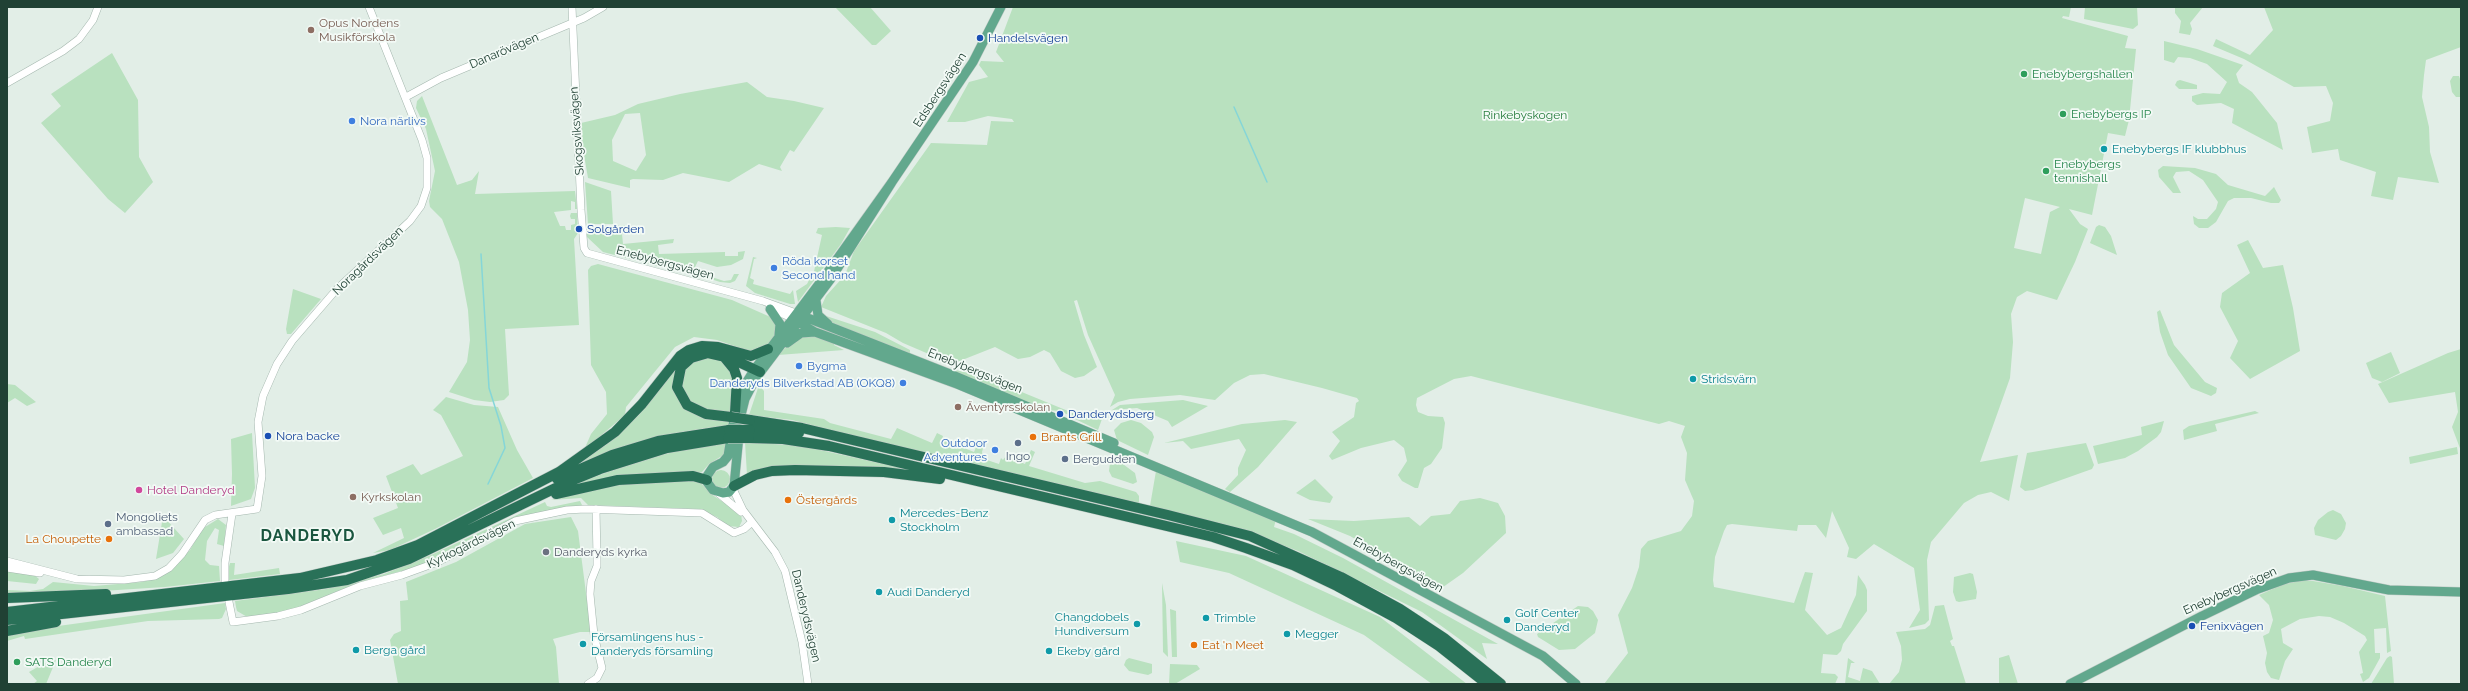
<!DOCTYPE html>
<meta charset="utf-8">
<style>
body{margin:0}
#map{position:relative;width:2468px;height:691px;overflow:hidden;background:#e2eee7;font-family:Raleway,sans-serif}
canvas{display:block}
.frame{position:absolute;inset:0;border:8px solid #204134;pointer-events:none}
</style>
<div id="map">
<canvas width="2468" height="691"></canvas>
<div class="frame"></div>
</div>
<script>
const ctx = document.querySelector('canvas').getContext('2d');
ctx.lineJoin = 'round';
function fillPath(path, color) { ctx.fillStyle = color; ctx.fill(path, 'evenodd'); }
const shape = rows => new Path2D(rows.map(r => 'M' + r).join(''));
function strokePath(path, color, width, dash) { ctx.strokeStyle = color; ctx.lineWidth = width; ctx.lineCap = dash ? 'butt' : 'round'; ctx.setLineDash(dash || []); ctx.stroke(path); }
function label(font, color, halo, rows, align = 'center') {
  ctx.font = font + ' Raleway,sans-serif'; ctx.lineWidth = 3.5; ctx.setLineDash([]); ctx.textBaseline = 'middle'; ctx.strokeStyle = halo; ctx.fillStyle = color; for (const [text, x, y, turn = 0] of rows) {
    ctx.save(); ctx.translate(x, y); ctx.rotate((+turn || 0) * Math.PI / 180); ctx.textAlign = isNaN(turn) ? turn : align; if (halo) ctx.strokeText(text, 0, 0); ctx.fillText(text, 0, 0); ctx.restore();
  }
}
fillPath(shape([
 [835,7,870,7,891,31,876,45,872,45],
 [1013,7,2071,7,2069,17,2063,16,2062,18,2128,36,2125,48,2136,49,2129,120,2125,136,2108,133,2092,215,2069,209,2080,224,2088,229,2075,262,2057,300,2027,291,2017,297,2011,314,2013,342,2010,378,1980,462,2018,455,2009,501,1991,492,1978,495,1964,503,1931,542,1927,560,1929,620,1925,624,1909,628,1920,610,1914,568,1874,544,1856,559,1847,557,1849,548,1832,511,1826,538,1816,525,1798,525,1797,531,1732,524,1727,525,1724,531,1715,557,1713,580,1714,587,1794,603,1805,572,1813,573,1805,610,1827,635,1841,628,1856,595,1858,575,1865,585,1867,590,1867,611,1843,644,1841,651,1837,655,1823,654,1821,673,1835,674,1838,677,1835,684,1604,684,1628,653,1618,615,1632,588,1639,567,1641,549,1648,541,1681,531,1692,516,1694,501,1685,480,1687,453,1681,437,1685,426,1669,421,1659,424,1471,376,1454,379,1417,398,1416,405,1418,412,1428,416,1443,417,1445,423,1442,448,1431,464,1424,468,1418,488,1415,488,1402,481,1398,475,1407,461,1404,448,1394,440,1361,448,1332,460,1329,456,1340,441,1332,432,1354,417,1356,403,1359,401,1357,398,1322,388,1264,374,1250,375,1234,383,1215,400,1180,395,1130,399,1118,402,1110,407,1115,395,1088,335,1077,300,1074,301,1084,335,1097,367,1084,376,1075,378,1061,371,1050,353,1044,350,1030,357,1018,359,995,347,952,364,903,343,886,333,821,307,826,296,845,275,854,251,931,143,987,145,991,121,1014,122,1012,119,988,116,965,122,947,122,969,82,988,77,979,65,981,61,1004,62,996,52],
 [2025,198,2060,207,2050,212,2041,254,2014,248],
 [2085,7,2137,7,2138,25,2133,29,2084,19],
 [2175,7,2203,7,2190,23,2192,29,2190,35,2179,33,2181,21,2175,13],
 [2264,7,2461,7,2461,47,2426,60,2424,75,2422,97,2429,127,2430,152,2439,183,2398,177,2393,200,2371,196,2376,172,2340,160,2338,149,2312,153,2307,127,2330,121,2333,103,2326,86,2294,87,2244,59,2213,46,2216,39,2250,55,2273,30],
 [2164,41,2197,49,2243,65,2236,74,2239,83,2252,92,2277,123,2283,150,2232,123,2234,109,2221,103,2197,105,2192,101,2192,96,2203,93,2220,94,2227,82,2207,64,2190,58,2178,57,2174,63,2164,60],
 [112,53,138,100,139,157,153,182,125,213,108,199,41,123,61,106,51,94],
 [2453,76,2459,76,2460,79,2460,97,2456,97,2452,92,2450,81],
 [2180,80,2197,85,2197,89,2179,89,2175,85,2177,81],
 [747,82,767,97,794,101,824,108,794,152,790,150,780,167,782,171,759,164,729,182,683,173,663,180,633,179,630,180,630,188,588,178,583,149,581,123,615,115,638,104,680,94],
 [640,113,646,155,636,171,613,161,612,140,625,114],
 [422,96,457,185,472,180,479,171,475,194,575,191,577,209,575,209,575,202,571,201,571,210,554,212,560,226,565,226,566,230,571,230,571,225,575,224,575,219,571,219,570,216,571,213,577,213,578,233,574,239,579,325,505,329,509,395,504,400,490,402,474,400,449,392,467,362,470,340,468,310,459,262,442,219,430,207,429,201,435,171,426,129,416,108,417,101],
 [2163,166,2195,168,2216,174,2228,185,2265,196,2274,187,2281,200,2279,203,2271,203,2251,198,2234,198,2228,201,2216,222,2208,228,2199,228,2194,224,2193,216,2198,219,2207,219,2216,209,2218,202,2203,180,2189,171,2176,172,2173,177,2181,193,2173,193,2159,177,2158,170],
 [585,182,611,191,613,224,588,224],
 [625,225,622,234,623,244,674,239,673,243,658,245,659,254,725,252,725,256,738,256,738,252,745,251,743,259,731,265,717,267,698,261,693,271,724,281,731,280,734,274,739,274,735,281,730,283,720,282,683,270,653,265,603,252,587,237,587,228,590,227],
 [2099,225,2105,227,2111,236,2117,255,2090,243,2096,227],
 [836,227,850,228,841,244,798,302,796,291,807,284,810,278,809,275,813,276,822,235,816,233,818,228],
 [2248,240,2263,268,2283,265,2293,308,2300,351,2250,379,2230,358,2238,341,2220,307,2222,293,2250,273,2237,245],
 [753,257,757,258,754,259,750,278,754,280,753,284,790,294,793,290,795,304,790,304,755,293,746,286],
 [598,264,732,300,775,319,776,334,768,345,749,351,717,340,694,337,675,347,626,407,625,415,584,450,591,434,607,414,606,392,591,365,588,270,591,266],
 [293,289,321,299,291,334,287,334,286,329],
 [2160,310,2174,345,2205,382,2217,388,2216,393,2211,396,2191,388,2168,355,2160,332,2157,312],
 [820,314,875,332,910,350,910,354,827,321],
 [806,335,834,341,834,345,844,350,778,355,795,339],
 [2461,349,2461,451,2452,427,2458,412,2455,392,2389,403,2378,384,2448,353],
 [2391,352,2400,373,2382,382,2372,378,2366,363],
 [703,358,715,358,727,365,734,384,731,414,704,410,688,399,684,392,682,381,685,369,692,362],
 [679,367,674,376,675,393,682,405,730,421,729,427,713,427,669,434,605,453,574,467,610,442,639,415,674,368],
 [947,368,985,377,1073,413,1073,417,1060,411,1047,410],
 [7,384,15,385,36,402,27,406,15,398,7,403],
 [759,385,764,391,764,410,824,419,830,423,891,439,897,428,932,443,937,433,943,436,942,439,974,452,979,440,985,442,982,452,984,459,999,464,1001,458,1003,460,1006,456,1025,464,1031,450,1035,452,1029,466,1085,483,1100,481,1136,492,1139,496,1139,503,889,445,792,420,749,415],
 [446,397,474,405,498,407,517,450,533,478,435,529,390,550,373,553,404,538,401,528,383,535,373,518,398,508,386,476,413,464,421,475,463,456,441,415,433,410],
 [1183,400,1208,406,1172,427,1168,421,1137,408,1112,410,1120,405],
 [2255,411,2259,413,2215,424,2217,431,2184,440,2183,430,2189,426],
 [1076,414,1101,415,1102,419,1098,430,1075,419],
 [1131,420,1141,423,1152,432,1154,437,1148,455,1117,440,1114,430,1121,423],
 [1285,420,1297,422,1258,467,1230,492,1225,489,1238,475,1238,468,1246,450,1239,439,1191,449,1183,441,1164,443,1242,424],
 [2164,421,2161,432,2157,437,2138,451,2125,458,2098,464,2093,446,2142,435,2141,427],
 [252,433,255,488,251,499,231,506,232,474,231,439],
 [745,442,802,446,915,471,747,475],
 [2086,443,2094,465,2092,469,2033,490,2025,491,2020,487,2027,453],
 [721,444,728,444,725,454,709,464,702,472,577,486,577,483,614,470,662,455,685,449],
 [2457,447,2458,454,2410,464,2409,457],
 [1112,456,1135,473,1137,482,1133,484,1112,477,1109,471,1110,463,1108,460],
 '712 479a9 9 0 1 1 18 0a9 9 0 1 1-18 0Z',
 [1156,471,1276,519,1274,527,1294,534,1343,558,1498,644,1482,643,1487,659,1422,612,1298,551,1235,527,1150,506],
 [1315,479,1333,497,1330,503,1310,500,1296,493],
 [694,481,700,482,711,494,741,514,742,521,739,527,728,526,717,517,699,509,588,505,581,498,551,500,613,484],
 [1480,498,1498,503,1505,516,1506,533,1463,573,1436,592,1413,572,1350,536,1308,519,1354,521,1409,517,1420,526,1431,516,1450,514,1460,501],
 [580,501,583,507,512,519,460,548,420,566,358,583,289,611,249,618,237,611,236,607,235,601,326,589,384,574,431,555,545,502,547,506,551,507],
 [2333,510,2341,514,2346,523,2345,529,2341,536,2336,540,2315,535,2314,528,2318,520,2328,512],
 [163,516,184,539,173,553,156,559],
 [571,517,578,531,591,632,580,632,553,639,556,647,559,684,398,684,390,640,394,634,401,631,400,601,408,600,406,582,456,562,525,524],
 [218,519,226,525,224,546,217,544,219,530,215,528,207,541,205,560,210,565,219,566,220,581,165,587,7,597,7,590,30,591,43,589,53,582,94,586,142,582,160,577,170,570,190,550,199,534,205,527],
 [1176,541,1246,556,1380,617,1467,684,1432,684,1364,635,1229,573,1180,562],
 [230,563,235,563,234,575,279,568,280,574,229,580,228,570],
 [7,569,34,575,39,579,36,584,7,581],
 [1970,573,1973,574,1977,592,1976,599,1959,602,1956,601,1953,592,1954,577],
 [2298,581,2313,581,2343,586,2385,596,2391,651,2387,653,2386,628,2374,629,2375,653,2380,653,2380,658,2369,678,2363,682,2360,674,2363,673,2359,652,2367,640,2365,636,2344,623,2330,617,2319,616,2300,619,2281,629,2283,643,2293,649,2285,661,2279,680,2271,678,2267,672,2265,663,2267,653,2263,636,2269,633,2273,620,2269,605,2259,595,2282,585],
 [1162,583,1166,605,1168,657,1163,652],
 [225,603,226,609,222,618,219,619,148,621,25,639,24,636,7,641,7,635,22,631],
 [1944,605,1953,639,1950,641,1952,646,1954,646,1966,684,1889,684,1899,672,1902,660,1901,646,1896,632,1925,629,1930,625,1935,606],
 [1578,606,1588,607,1593,611,1598,620,1595,633,1575,649,1559,650,1538,637,1537,634],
 [1170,609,1176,611,1177,657,1172,657],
 [2009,655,2018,684,1999,684,1999,658],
 [2390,656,2392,657,2394,684,2371,684,2387,658],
 [1129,658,1152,664,1152,673,1148,675,1129,671,1124,665,1126,660],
 [1848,658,1855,663,1851,663,1848,677,1860,681,1863,668,1872,671,1880,684,1845,684],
 [56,660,46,684,33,684,37,681,29,672,43,664],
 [1170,664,1197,665,1200,669,1175,684,1169,684]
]), '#b9e1bf');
strokePath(shape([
 [1234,107,1267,182],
 [481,254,489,388,501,426,505,448,488,484]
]), '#85d6d8', 1.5);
const minor = shape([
 [572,7,581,210,584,248,587,253,763,301,796,313],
 [7,83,63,51,79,39,93,20,98,7],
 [406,97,441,78,584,18,603,7],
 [769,308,792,318],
 [733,489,743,510,775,552,785,571,802,642,808,684],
 [718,493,741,512],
 [7,561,77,579,124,580,155,576,169,568,182,554,205,520,215,515,257,509,262,476,258,422,263,396,277,364,292,341,336,290,410,221,421,206,427,188,427,158,422,140,369,7],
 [7,568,40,573],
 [225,580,225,563,232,514],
 [229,602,233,622,278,616,301,610,360,586,402,575,438,562,515,521,567,510,585,509,702,513,734,533,744,529,752,522],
 [588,684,597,678,602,668,594,635,590,594,591,581,597,566,597,557,596,509]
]);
const major = shape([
 [892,182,822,280,754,370,746,383,735,413,728,456,723,462,713,467,707,476,707,482,713,490,723,493,729,492,734,486,741,415,745,399,756,378,830,280,892,182,973,62,1001,7],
 [816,301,818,315,828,324],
 [770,309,780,324,779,335],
 [800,315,950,374,1114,443],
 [795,320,815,332,957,384,1312,532,1543,656,1576,684],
 [787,343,801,333,815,332],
 [2070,684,2202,616,2258,589,2289,578,2313,575,2389,590,2461,592]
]);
const highway = shape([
 [725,358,734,369,737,378,735,413],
 [731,417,706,414,687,405,677,387,681,367,691,358,708,353,730,358,760,372],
 [750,420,802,428,1168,515,1250,536,1341,577,1400,609,1444,638,1501,684],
 [750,430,799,433],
 [749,438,783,439,829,446,1213,537,1246,548,1293,565,1337,586,1396,618,1439,646,1487,684],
 [557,479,612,455,658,441,729,430],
 [734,486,755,475,772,471,795,470,884,472,940,479],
 [556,494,618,480,693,476,707,480],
 [7,598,106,594],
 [7,612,300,578,377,560,418,545,559,472,615,432,642,404,680,356,689,350,702,346,718,347,751,356,768,349],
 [7,620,288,589,347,580,409,559,568,482,600,469,667,448,728,438],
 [7,631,56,622]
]);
strokePath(minor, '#a4b7ae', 8);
strokePath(major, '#c1cac6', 10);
strokePath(highway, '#c1cac6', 11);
strokePath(minor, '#fff', 7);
strokePath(major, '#62a88d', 9);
strokePath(highway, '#297158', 10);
const highwayBridge = shape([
 [731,417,750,420],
 [729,430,750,430],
 [728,438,749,438]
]);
strokePath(highwayBridge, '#c1cac6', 11, []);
strokePath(highwayBridge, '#297158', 10);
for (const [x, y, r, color] of [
 [311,30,4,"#8d6e63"],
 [980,38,4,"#1a4fb4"],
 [2024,74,4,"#2e9e5b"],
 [2063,114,4,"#2e9e5b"],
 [352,121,4,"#3f7fe0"],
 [2104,149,4,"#0f9aa8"],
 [2046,171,4,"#2e9e5b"],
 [579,229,4,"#1a4fb4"],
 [774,268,4,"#3f7fe0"],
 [799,366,4,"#3f7fe0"],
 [1693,379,4,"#0f9aa8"],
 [903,383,4,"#3f7fe0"],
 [958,407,4,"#8d6e63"],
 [1060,414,4,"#1a4fb4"],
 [268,436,4,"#1a4fb4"],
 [1033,437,4,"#e8710a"],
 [1018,443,4,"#5c6f8a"],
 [995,450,4,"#3f7fe0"],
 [1065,459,4,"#5c6f8a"],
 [139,490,4,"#d1479c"],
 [353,497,4,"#8d6e63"],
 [788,500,4,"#e8710a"],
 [892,520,4,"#0f9aa8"],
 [108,524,4,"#5c6f8a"],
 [109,539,4,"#e8710a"],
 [546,552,4,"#6b7280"],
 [879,592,4,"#0f9aa8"],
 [1206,618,4,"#0f9aa8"],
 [1507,620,4,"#0f9aa8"],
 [1137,624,4,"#0f9aa8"],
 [2192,626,4,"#1a4fb4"],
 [1287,634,4,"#0f9aa8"],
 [583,644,4,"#0f9aa8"],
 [1194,645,4,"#e8710a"],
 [356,650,4,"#0f9aa8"],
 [1049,651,4,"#0f9aa8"],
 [17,662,4,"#2e9e5b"]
]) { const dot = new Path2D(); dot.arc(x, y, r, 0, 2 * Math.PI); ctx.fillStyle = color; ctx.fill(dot); strokePath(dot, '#f3faf6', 1.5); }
label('12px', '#785e54', '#f3faf6', [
 ["Opus Nordens",319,23],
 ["Musikförskola",319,37],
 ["Äventyrsskolan",966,407],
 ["Kyrkskolan",361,497]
], 'left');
label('12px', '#164399', '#f3faf6', [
 ["Handelsvägen",988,38],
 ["Solgården",587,229],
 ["Danderydsberg",1068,414],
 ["Nora backe",276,436],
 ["Fenixvägen",2200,626]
], 'left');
label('12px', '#204134', '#f3faf6', [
 ["Danarövägen",504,51,-23],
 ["Edsbergsvägen",940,90,-57],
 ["Skogsviksvägen",577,131,-94],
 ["Noragårdsvägen",368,261,-44],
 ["Enebybergsvägen",665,263,15],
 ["Enebybergsvägen",975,371,22],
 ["Kyrkogårdsvägen",471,544,-26],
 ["Enebybergsvägen",1398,565,29],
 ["Enebybergsvägen",2230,591,-24],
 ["Danderydsvägen",806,616,77]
]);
label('12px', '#27864d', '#f3faf6', [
 ["Enebybergshallen",2032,74],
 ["Enebybergs IP",2071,114],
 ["Enebybergs",2054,164],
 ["tennishall",2054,178],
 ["SATS Danderyd",25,662]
], 'left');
label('12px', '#267c3c', '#f3faf6', [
 ["Rinkebyskogen",1525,115]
]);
label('12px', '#366cbe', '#f3faf6', [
 ["Nora närlivs",360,121],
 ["Röda korset",782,261],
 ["Second hand",782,275],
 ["Bygma",807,366],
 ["Danderyds Bilverkstad AB (OKQ8)",895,383,"right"],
 ["Outdoor",987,443,"right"],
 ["Adventures",987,457,"right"]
], 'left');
label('12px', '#0d838f', '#f3faf6', [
 ["Enebybergs IF klubbhus",2112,149],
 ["Stridsvärn",1701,379],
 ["Mercedes-Benz",900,513],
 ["Stockholm",900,527],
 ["Audi Danderyd",887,592],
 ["Golf Center",1515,613],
 ["Danderyd",1515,627],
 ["Changdobels",1129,617,"right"],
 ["Hundiversum",1129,631,"right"],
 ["Trimble",1214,618],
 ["Megger",1295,634],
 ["Församlingens hus -",591,637],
 ["Danderyds församling",591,651],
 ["Berga gård",364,650],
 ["Ekeby gård",1057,651]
], 'left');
label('12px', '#c56008', '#f3faf6', [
 ["Brants Grill",1041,437],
 ["Östergårds",796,500],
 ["La Choupette",101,539,"right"],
 ["Eat 'n Meet",1202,645]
], 'left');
label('12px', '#4e5e75', '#f3faf6', [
 ["Ingo",1018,456,"center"],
 ["Bergudden",1073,459],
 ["Mongoliets",116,517],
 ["ambassad",116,531]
], 'left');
label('12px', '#b23c85', '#f3faf6', [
 ["Hotel Danderyd",147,490]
], 'left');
label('12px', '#5b616d', '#f3faf6', [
 ["Danderyds kyrka",554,552]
], 'left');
ctx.letterSpacing = '1px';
label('bold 16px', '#1a563f', '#f3faf6', [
 ["DANDERYD",308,536]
]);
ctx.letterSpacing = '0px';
</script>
